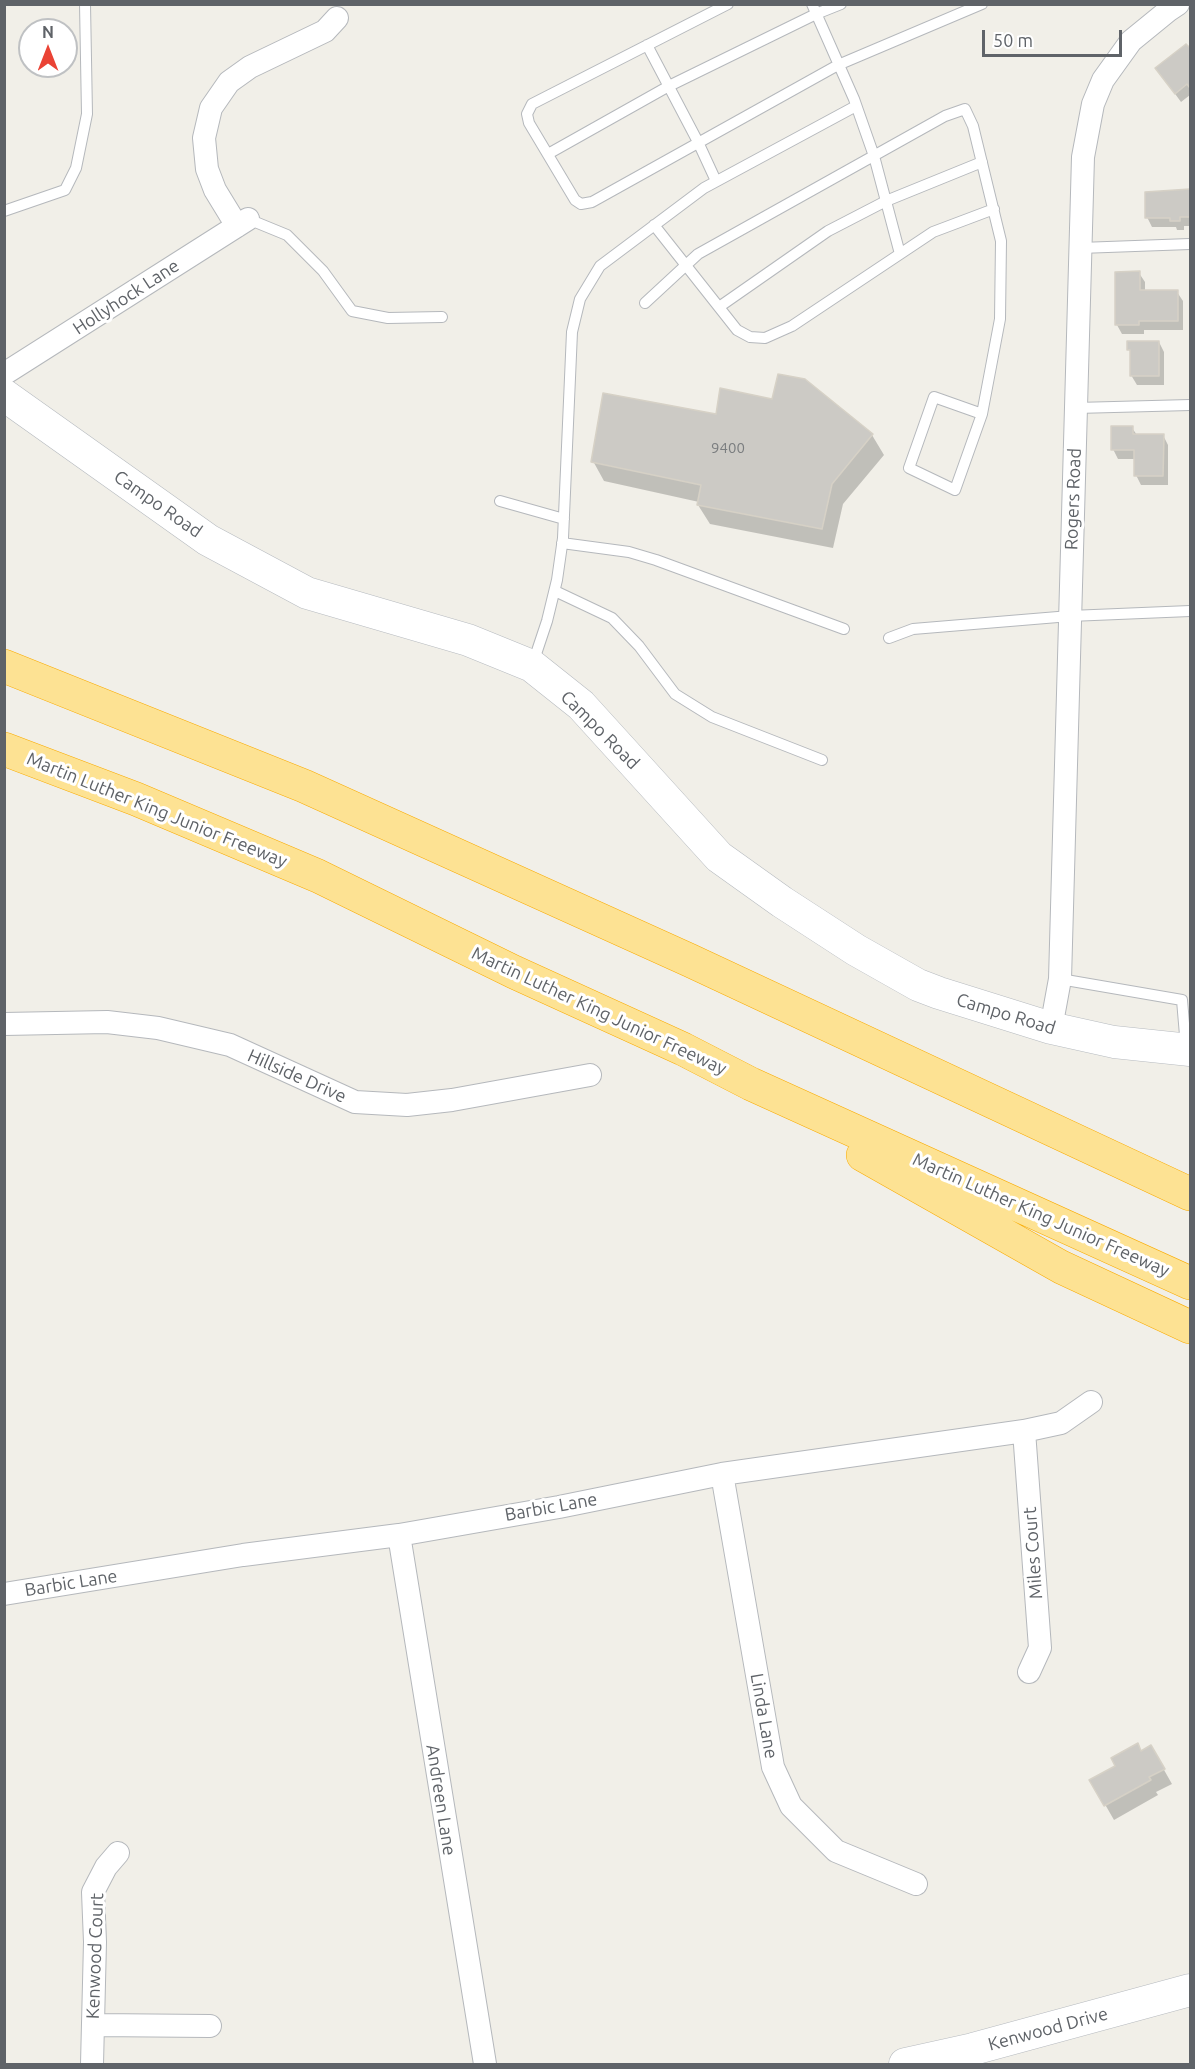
<!DOCTYPE html>
<style>
body{margin:0}
#map{position:relative;width:1195px;height:2069px;overflow:hidden;background:#f1efe8;font-family:Ubuntu,sans-serif}
canvas{display:block}
.frame{position:absolute;inset:0;border:6px solid #5f6368;pointer-events:none}
.north{position:absolute;left:18px;top:18px;width:60px;height:60px;box-sizing:border-box;background:#fff;border:2px solid #bfc1c3;border-radius:50%;rotate:0deg;font-size:16px;font-weight:700;line-height:24px;text-align:center;color:#5f6368}
.north::after{content:'';display:block;margin:auto;width:21px;height:27px;background:#ea4335;clip-path:polygon(50% 0,100% 100%,50% 72%,0 100%)}
.scale{position:absolute;left:982px;top:30px;width:140px;height:27px;box-sizing:border-box;border:3px solid #5f6368;border-top:0;padding-left:8px;font-size:18px;line-height:21px;white-space:nowrap;color:#5f6368;-webkit-text-stroke:4px #fff;paint-order:stroke}
</style>
<div id="map">
<canvas width="1195" height="2069"></canvas>
<div class="frame"></div>
<div class="north">N</div>
<div class="scale">50 m</div>
</div>
<script>
const ctx = document.querySelector('canvas').getContext('2d');
ctx.lineJoin = 'round';
function fillPath(path, color) { ctx.fillStyle = color; ctx.fill(path, 'evenodd'); }
const shape = rows => new Path2D(rows.map(r => 'M' + r).join(''));
function strokePath(path, color, width, dash) { ctx.strokeStyle = color; ctx.lineWidth = width; ctx.lineCap = dash ? 'butt' : 'round'; ctx.setLineDash(dash || []); ctx.stroke(path); }
function label(font, color, halo, rows, align = 'center') {
  ctx.font = font + ' Ubuntu,sans-serif'; ctx.lineWidth = 6; ctx.setLineDash([]); ctx.textBaseline = 'middle'; ctx.strokeStyle = halo; ctx.fillStyle = color; for (const [text, x, y, turn = 0] of rows) {
    ctx.save(); ctx.translate(x, y); ctx.rotate((+turn || 0) * Math.PI / 180); ctx.textAlign = isNaN(turn) ? turn : align; if (halo) ctx.strokeText(text, 0, 0); ctx.fillText(text, 0, 0); ctx.restore();
  }
}
fillPath(shape([
 [1190,47,1190,95,1181,102,1157,69],
 [1167,191,1190,191,1190,226,1184,226,1184,230,1177,230,1176,227,1152,227,1147,217],
 [1139,273,1145,282,1145,292,1177,292,1183,301,1183,330,1144,330,1144,334,1122,334,1117,325],
 [1159,342,1164,352,1164,385,1137,385,1131,375,1131,354,1129,349],
 [804,380,872,435,884,455,843,504,833,548,710,524,698,505,699,502,604,481,593,461,717,416,773,401],
 [1132,428,1137,435,1163,435,1168,445,1168,485,1141,485,1136,475,1136,459,1118,459,1113,449],
 [1151,1747,1172,1784,1156,1792,1158,1795,1114,1820,1091,1780]
]), '#0003');
const building = shape([
 [1186,44,1189,47,1190,45,1190,88,1187,84,1175,94,1155,68,1186,44],
 [1190,189,1190,217,1180,217,1180,221,1170,221,1170,218,1145,218,1145,192,1190,189],
 [1140,271,1140,290,1178,290,1178,321,1139,321,1139,325,1115,325,1115,272,1140,271],
 [1127,341,1159,341,1159,376,1130,376,1130,350,1127,350,1127,341],
 [778,374,805,379,873,434,832,484,822,529,697,505,701,485,591,462,603,393,716,414,720,388,772,399,778,374],
 [1111,426,1133,426,1133,434,1164,434,1163,476,1134,476,1134,450,1111,450,1111,426],
 [1138,1743,1141,1751,1151,1745,1165,1769,1149,1777,1151,1780,1104,1806,1089,1780,1115,1766,1111,1758,1138,1743]
]);
fillPath(building, '#cccac5');
strokePath(building, '#d6d1c6', 1.5);
const service = shape([
 [728,4,532,104,527,114,529,123,575,200,581,204,592,202,838,65,982,4],
 [812,4,854,99,874,156,900,254],
 [647,45,698,142,716,181],
 [548,154,669,86,816,14,841,4],
 [4,211,65,190,76,168,87,114,85,4],
 [248,219,287,235,323,271,352,311,388,318,442,317],
 [654,225,737,330,750,337,765,338,792,326,933,232,994,209],
 [1080,248,1190,244],
 [645,303,698,254,945,116,965,109,973,126,1001,241,1000,319,982,414],
 [719,307,828,231,886,201,982,162],
 [934,397,982,414,955,490,909,468,934,397],
 [1076,408,1190,405],
 [500,501,564,519],
 [562,543,629,552,656,560,844,629],
 [555,591,612,618,639,646,675,694,712,717,822,760],
 [889,638,913,629,1070,616,1190,611],
 [533,663,547,621,557,580,563,538,572,332,580,299,600,266,704,188,856,106],
 [1060,979,1182,1000,1186,1047]
]);
const minor = shape([
 [237,226,215,190,207,169,204,138,211,108,229,82,250,67,325,31,337,18],
 [4,374,248,219],
 [4,1024,107,1022,158,1028,230,1045,355,1102,407,1105,452,1100,590,1075],
 [1051,1028,1060,979,1083,157,1093,104,1103,80,1131,41,1169,10,1178,4],
 [1024,1431,1040,1648,1029,1672],
 [722,1474,773,1767,791,1806,836,1851,916,1884],
 [399,1535,485,2064],
 [4,1594,243,1555,399,1535,559,1507,722,1474,1024,1431,1061,1423,1091,1402],
 [94,2025,210,2026],
 [92,2064,95,1942,93,1892,106,1867,118,1853]
]);
const secondary = shape([
 [4,395,208,540,307,593,468,640,532,666,581,705,719,857,782,902,856,950,918,985,939,993,1051,1028,1114,1042,1190,1050],
 [905,2064,973,2049,1190,1990]
]);
const motorway = shape([
 [4,666,304,786,689,960,1190,1194],
 [4,749,136,799,318,876,514,972,683,1049,751,1084,1190,1283],
 [863,1155,1061,1267,1190,1327]
]);
strokePath(service, '#b5b8bc', 12);
strokePath(minor, '#b5b8bc', 24);
strokePath(secondary, '#b6babf', 33);
strokePath(motorway, '#f9ab00', 34);
strokePath(service, '#fff', 10);
strokePath(minor, '#fff', 22);
strokePath(secondary, '#fff', 32);
strokePath(motorway, '#fde293', 33);
label('15px', '#7a7d7f', null, [
 ["9400",728,448]
]);
label('18px', '#5f6368', '#fff', [
 ["Hollyhock Lane",126,297,-33],
 ["Rogers Road",1073,499,-88],
 ["Campo Road",158,504,35],
 ["Campo Road",600,730,45],
 ["Martin Luther King Junior Freeway",157,810,22],
 ["Martin Luther King Junior Freeway",599,1011,25],
 ["Campo Road",1006,1014,17],
 ["Hillside Drive",297,1076,24],
 ["Martin Luther King Junior Freeway",1041,1215,24],
 ["Barbic Lane",551,1507,-10],
 ["Miles Court",1033,1553,-94],
 ["Barbic Lane",71,1583,-9],
 ["Linda Lane",764,1716,80],
 ["Andreen Lane",441,1800,81],
 ["Kenwood Court",95,1956,-88],
 ["Kenwood Drive",1048,2029,-15]
]);
</script>
